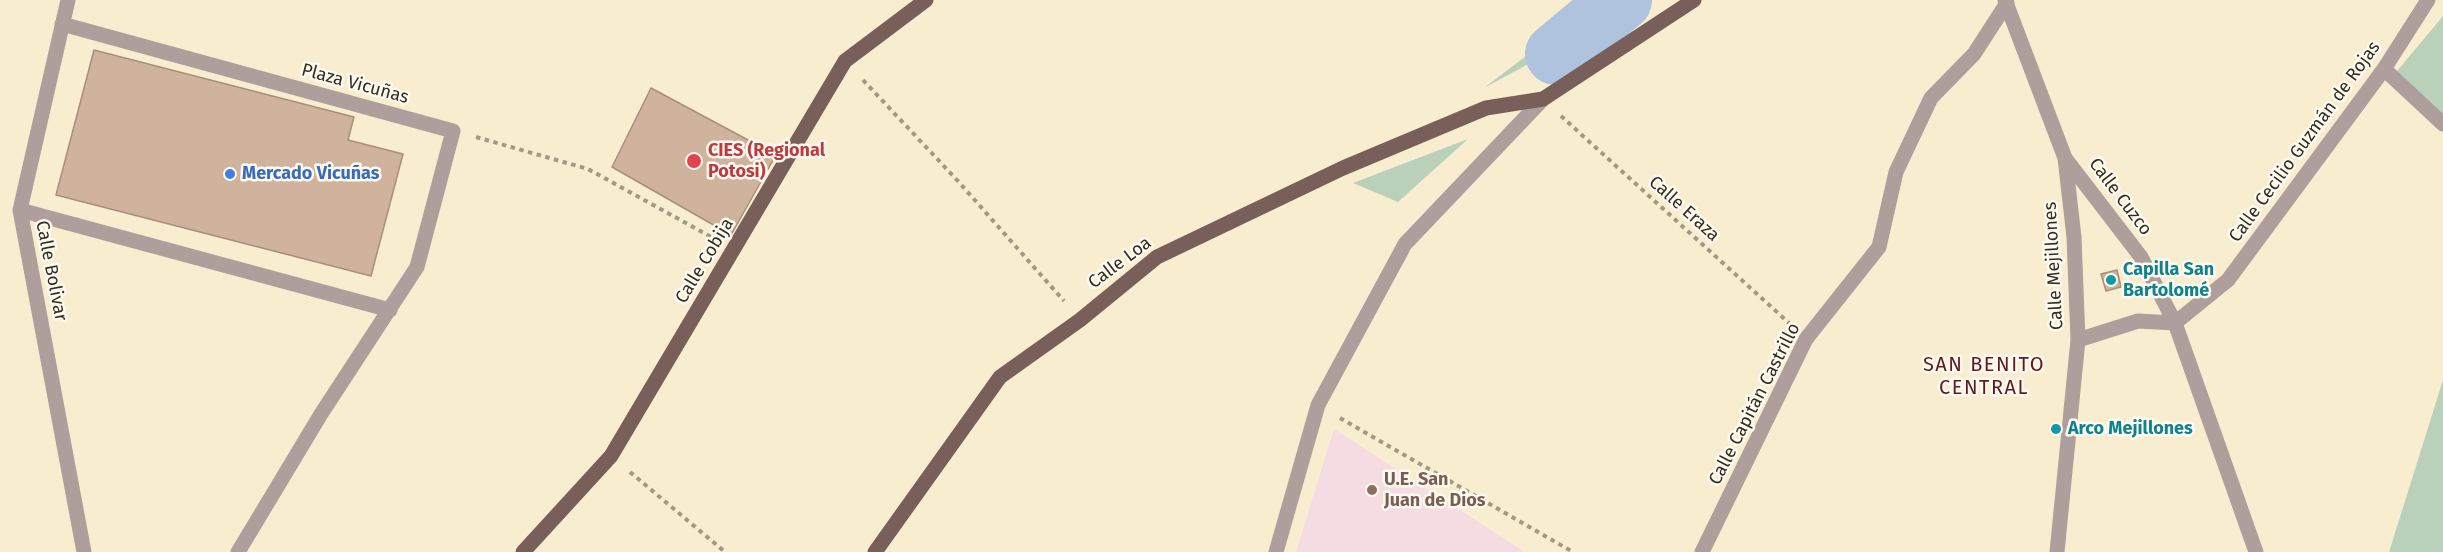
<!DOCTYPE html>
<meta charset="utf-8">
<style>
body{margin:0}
canvas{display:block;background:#f9edcf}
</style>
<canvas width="2443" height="552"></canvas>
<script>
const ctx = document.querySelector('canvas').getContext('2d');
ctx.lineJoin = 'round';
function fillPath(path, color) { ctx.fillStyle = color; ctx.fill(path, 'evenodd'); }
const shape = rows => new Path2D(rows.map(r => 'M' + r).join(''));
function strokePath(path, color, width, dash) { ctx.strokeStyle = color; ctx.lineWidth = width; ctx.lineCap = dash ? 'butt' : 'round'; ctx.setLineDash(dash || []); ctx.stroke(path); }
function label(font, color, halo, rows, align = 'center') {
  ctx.font = font + ' "Fira Sans",sans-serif'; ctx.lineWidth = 5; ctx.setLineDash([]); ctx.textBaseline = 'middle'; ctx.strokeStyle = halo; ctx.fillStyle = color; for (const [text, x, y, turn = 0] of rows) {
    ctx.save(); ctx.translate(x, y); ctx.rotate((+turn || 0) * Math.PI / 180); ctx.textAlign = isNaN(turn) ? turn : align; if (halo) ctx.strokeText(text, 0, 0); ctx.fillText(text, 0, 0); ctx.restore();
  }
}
fillPath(shape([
 [1334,429,1525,552,1296,552]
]), '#f5dce3');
fillPath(shape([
 [1598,0,1647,0,1484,88,1585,11],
 [2443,16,2443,116,2388,82],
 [1468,139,1398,202,1353,183],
 [2443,380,2443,552,2389,552]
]), '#bad1b9');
strokePath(shape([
 [1556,54,1621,0]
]), '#afc2de', 62);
const building = shape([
 [94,50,354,117,348,140,403,154,371,276,56,195,94,50],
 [651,88,776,155,731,235,612,167,651,88],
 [2117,270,2121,287,2106,291,2101,274,2117,270]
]);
fillPath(building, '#cfb39d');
strokePath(building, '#a88f7c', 1.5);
strokePath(shape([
 [863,80,957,180,1064,301],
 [1561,116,1789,323],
 [476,137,588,169,713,238],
 [1340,418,1573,552],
 [630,472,725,552]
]), '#a29983', 4, [4.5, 4.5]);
strokePath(shape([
 [68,0,20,210,84,552],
 [2005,0,2065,158,2141,257,2175,323,2256,552],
 [62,24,453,131,417,267,321,414,238,552],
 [2384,69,2443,124],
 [20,210,390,310],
 [2078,340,2138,321,2175,323,2228,280,2384,69,2428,0],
 [1276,552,1318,405,1405,244,1543,99],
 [1702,552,1806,339,1879,247,1896,172,1931,98,1974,54,2007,3],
 [2057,552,2078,340,2074,237,2065,158]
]), '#ae9f9c', 15);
strokePath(shape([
 [523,552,611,456,845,61,926,0],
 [875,552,1000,377,1080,320,1157,257,1343,168,1486,108,1543,99,1694,0]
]), '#795f59', 15);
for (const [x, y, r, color] of [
 [694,161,8,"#e0444e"],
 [230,174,6,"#3f7fe0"],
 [2111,280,6,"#0f9aa8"],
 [2056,429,6,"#0f9aa8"],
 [1372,490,6,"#8d6e63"]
]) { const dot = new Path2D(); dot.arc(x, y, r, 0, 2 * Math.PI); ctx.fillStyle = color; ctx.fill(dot); strokePath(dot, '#fffaef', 2); }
label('18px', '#322d22', '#fffaef', [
 ["Plaza Vicuñas",355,84,15],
 ["Calle Cecilio Guzmán de Rojas",2305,142,-54],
 ["Calle Cuzco",2120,197,53],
 ["Calle Eraza",1684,209,42],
 ["Calle Cobija",705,261,-59],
 ["Calle Loa",1120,263,-37],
 ["Calle Mejillones",2054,266,-93],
 ["Calle Bolivar",51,271,79],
 ["Calle Capitán Castrillo",1755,404,-63]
]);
label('bold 18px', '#be3a42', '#fffaef', [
 ["CIES (Regional",708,151],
 ["Potosi)",708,172]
], 'left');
label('bold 18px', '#366cbe', '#fffaef', [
 ["Mercado Vicuñas",242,174]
], 'left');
label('bold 18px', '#0d838f', '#fffaef', [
 ["Capilla San",2123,270],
 ["Bartolomé",2123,291],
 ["Arco Mejillones",2068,429]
], 'left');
label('bold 18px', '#785e54', '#fffaef', [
 ["U.E. San",1384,480],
 ["Juan de Dios",1384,501]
], 'left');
ctx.letterSpacing = '1.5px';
label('20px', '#5f1a20', '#fffaef', [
 ["SAN BENITO",1984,365],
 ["CENTRAL",1984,388]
]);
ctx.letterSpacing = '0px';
</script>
